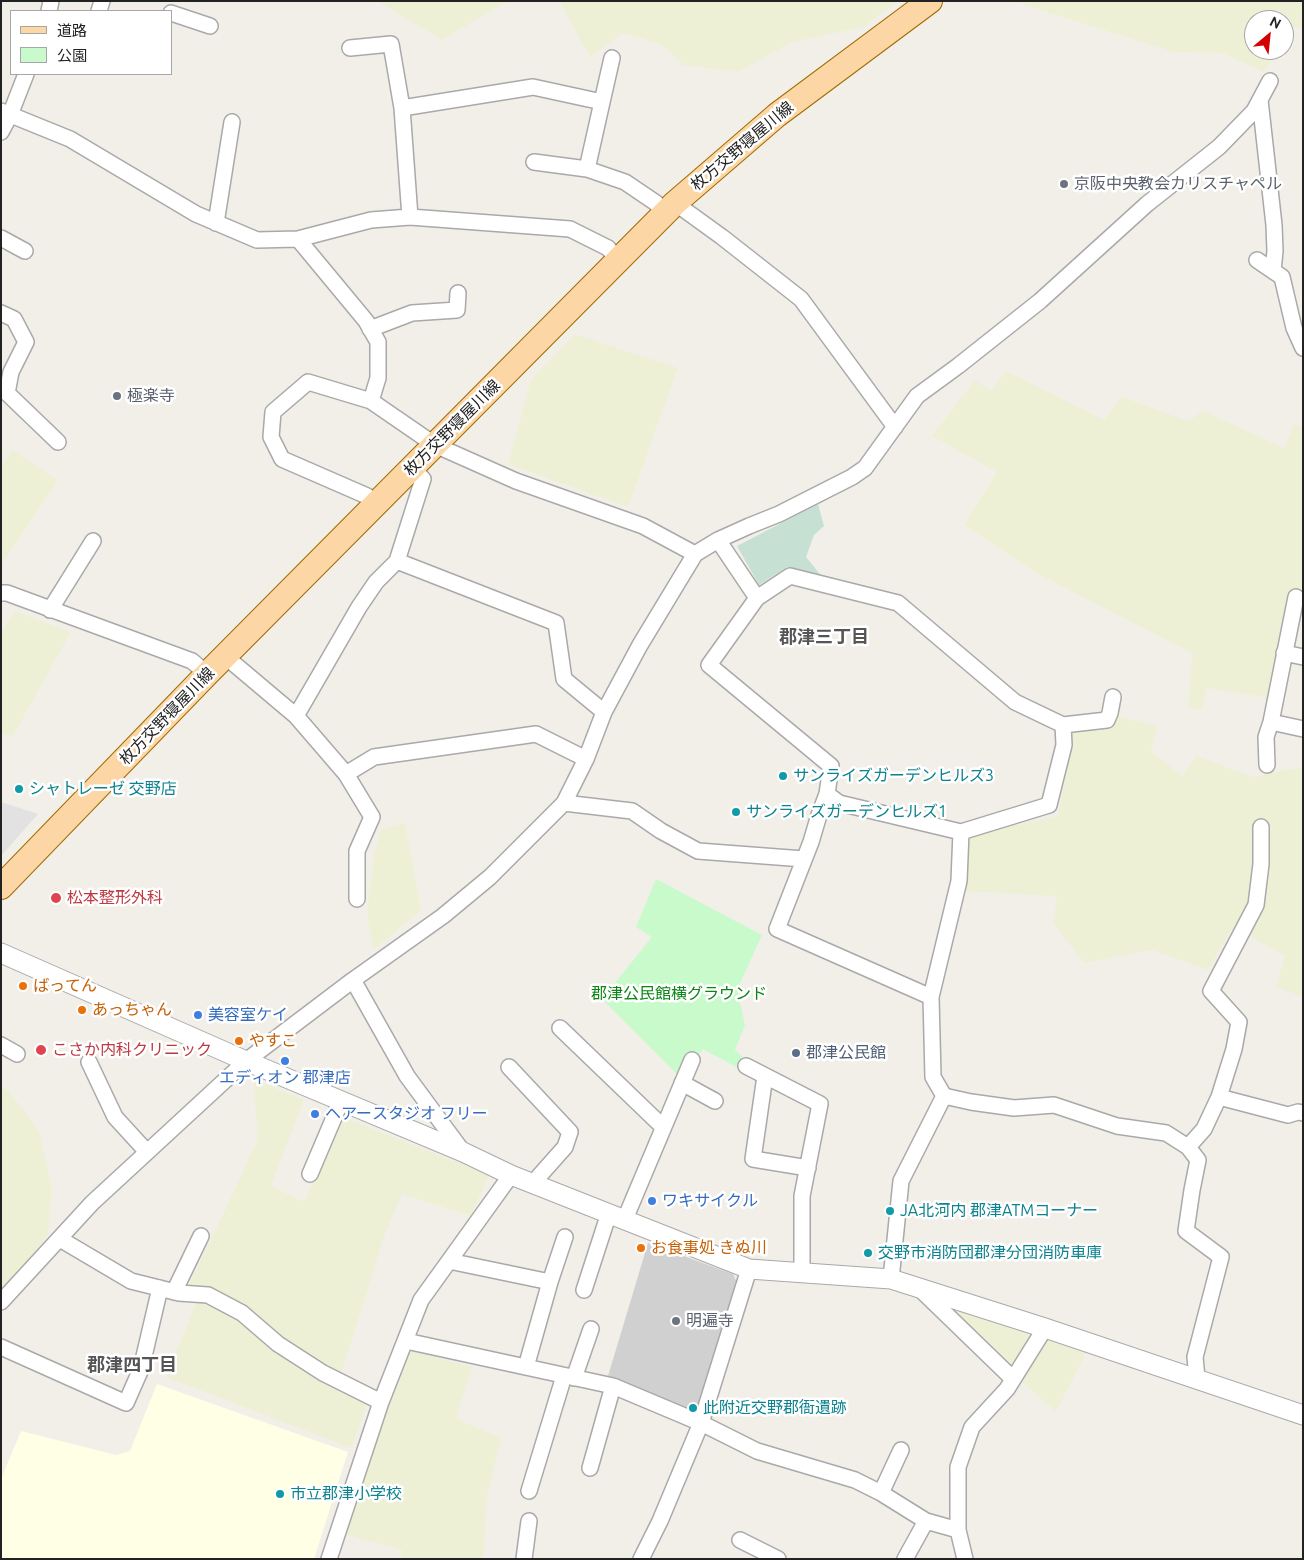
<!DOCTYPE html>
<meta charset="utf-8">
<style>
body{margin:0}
#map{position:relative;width:1304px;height:1560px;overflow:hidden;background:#f2efe9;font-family:Ubuntu,"Noto Sans JP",sans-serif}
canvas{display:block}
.frame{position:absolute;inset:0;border:2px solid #222;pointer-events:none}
.legend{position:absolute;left:10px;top:10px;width:162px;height:65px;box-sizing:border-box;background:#fff;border:1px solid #a7a7a7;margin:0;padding:6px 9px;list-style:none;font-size:15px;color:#222}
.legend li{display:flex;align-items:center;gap:10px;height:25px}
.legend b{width:25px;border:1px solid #a7a7a7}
.north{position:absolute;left:1244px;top:10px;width:50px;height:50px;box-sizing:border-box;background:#fff;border:1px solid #a7a7a7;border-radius:50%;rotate:28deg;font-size:14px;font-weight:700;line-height:20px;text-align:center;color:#222}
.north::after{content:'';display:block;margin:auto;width:18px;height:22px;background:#d40000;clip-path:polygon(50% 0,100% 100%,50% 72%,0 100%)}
</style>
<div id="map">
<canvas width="1304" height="1560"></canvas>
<div class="frame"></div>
<ul class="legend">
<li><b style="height:6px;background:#fcd6a4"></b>道路</li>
<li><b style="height:14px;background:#c8facc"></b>公園</li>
</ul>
<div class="north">N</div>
</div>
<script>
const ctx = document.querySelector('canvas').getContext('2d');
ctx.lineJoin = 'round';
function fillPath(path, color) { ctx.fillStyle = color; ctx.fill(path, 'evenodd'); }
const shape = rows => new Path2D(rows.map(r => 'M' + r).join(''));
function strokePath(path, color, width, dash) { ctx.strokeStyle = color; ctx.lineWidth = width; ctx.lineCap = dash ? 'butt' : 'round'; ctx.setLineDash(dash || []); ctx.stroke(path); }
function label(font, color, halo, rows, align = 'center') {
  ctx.font = font + ' Ubuntu,"Noto Sans JP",sans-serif'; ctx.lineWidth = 5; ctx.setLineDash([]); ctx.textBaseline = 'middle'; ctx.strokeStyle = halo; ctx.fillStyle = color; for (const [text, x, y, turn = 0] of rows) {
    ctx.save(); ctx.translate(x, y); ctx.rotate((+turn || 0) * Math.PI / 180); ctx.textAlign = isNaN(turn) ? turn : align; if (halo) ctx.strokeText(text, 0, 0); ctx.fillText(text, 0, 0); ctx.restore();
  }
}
fillPath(shape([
 [157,1384,348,1452,314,1559,1,1559,1,1479,21,1431,116,1455,130,1451]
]), '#ffffe5');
fillPath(shape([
 [648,1243,733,1274,738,1285,700,1416,608,1376]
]), '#d0d0d0');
fillPath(shape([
 [377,1,512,1,499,6,442,40],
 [559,1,898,1,863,27,792,42,738,72,683,65,661,44,623,33,590,57],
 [1012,1,1303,1,1303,29,1295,27,1284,43,1284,20,1254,20,1254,50,1279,50,1264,72,1223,53,1174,52],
 [575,334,678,368,628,507,508,464,531,380],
 [1006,371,1104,420,1122,397,1188,421,1203,411,1284,448,1294,424,1303,427,1303,597,1270,698,1207,688,1201,711,1188,707,1192,653,1036,573,964,525,997,472,932,436,975,380,991,391],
 [13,450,58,481,1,565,1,465],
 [15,611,71,632,13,736,1,733,1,634],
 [1117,716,1157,726,1151,751,1182,776,1196,756,1254,777,1285,770,1303,768,1303,997,1276,987,1285,956,1233,927,1208,970,1152,950,1084,963,1053,923,1057,896,963,891,968,835,1058,816,1071,748,1070,728],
 [405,823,421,910,373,950,367,911,374,856,381,830],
 [253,1079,304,1100,271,1186,304,1202,342,1117,489,1175,471,1216,402,1194,385,1234,341,1374,187,1288,225,1210,258,1139],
 [1,1086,9,1091,39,1131,52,1189,48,1235,20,1271,1,1290],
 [197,1301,239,1320,263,1343,367,1404,351,1448,166,1377],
 [945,1305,1086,1353,1056,1412,1020,1380],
 [410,1351,472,1367,456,1419,501,1438,487,1497,483,1559,400,1559,402,1550,345,1534,388,1405]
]), '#eef0d5');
fillPath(shape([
 [818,504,824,526,814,535,806,557,823,578,787,567,759,585,737,546]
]), '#c6e0d4');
fillPath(shape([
 [656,879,762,935,737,990,745,1025,735,1050,743,1057,738,1068,703,1049,698,1056,690,1052,678,1075,602,999,652,937,636,927]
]), '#c8facc');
fillPath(shape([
 [1,802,38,814,1,856]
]), '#e2e2e2');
const minor = shape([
 [49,11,51,1],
 [99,11,102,1],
 [171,13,210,26],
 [350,48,391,44,402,108],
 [1260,100,1274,225,1275,251,1273,271],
 [602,102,612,58],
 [1,111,70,139,196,214,257,240,298,239,371,220,410,217,570,229,608,248,618,260],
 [1,132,10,115,26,74],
 [534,162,587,169,625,182,656,203,664,214],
 [675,203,722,237,801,299,895,427],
 [410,217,402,108,533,87,602,102,587,169],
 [216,223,232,122],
 [1,238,25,251],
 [298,239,366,321,378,342,378,378,371,401,435,445,516,481,643,526,695,554],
 [1257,260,1282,277,1294,328,1303,348],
 [1,313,14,319,26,342,11,372,7,393,58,442],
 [370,329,412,313,457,310,458,293],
 [371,401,308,382,273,412,271,437,282,459,367,496,376,505],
 [413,468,423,479,397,561,556,623,564,679,604,712],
 [718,540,757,598,790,576,898,603,1015,702,1063,725,1064,745,1049,805,961,832,959,881,931,997,933,1077,944,1096,901,1181,891,1279],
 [1,593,7,593,192,661,207,674],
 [757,598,709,665,831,766,827,794,839,803,961,832],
 [50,610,93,541],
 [1284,653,1303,657],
 [226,657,296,716,346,774,372,817,357,851,357,899],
 [296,716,359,607,376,582,397,561],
 [1271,722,1303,729],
 [1063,725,1107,720,1110,713,1113,697],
 [1267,765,1266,737,1271,722,1296,597],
 [346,774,374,757,536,734,586,759],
 [827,794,819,815,811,842,777,929,931,997],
 [564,803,632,811,661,831,698,851,804,859],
 [353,980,407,1076,463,1152],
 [560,1028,663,1127],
 [1,1045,17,1054],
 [89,1062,115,1117,147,1152],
 [746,1066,820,1104,802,1196,802,1273],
 [509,1067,570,1132,565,1147,533,1183],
 [765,1076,753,1159,808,1168],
 [682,1083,715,1101],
 [944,1096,971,1102,1014,1108,1054,1105,1117,1126,1166,1133,1188,1147,1198,1160,1192,1190,1186,1231,1221,1257,1195,1357,1197,1378],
 [1219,1097,1234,1049,1239,1022,1211,991,1256,905,1261,864,1261,827],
 [1188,1147,1204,1129,1219,1097,1288,1115,1298,1112,1303,1113],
 [310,1174,341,1101],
 [625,1219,692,1060],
 [60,1239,131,1281,179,1293,208,1295,242,1313,278,1344,323,1373,381,1402],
 [449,1261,550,1282,526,1367],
 [550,1282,565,1237],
 [919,1288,1013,1379],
 [584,1290,609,1213],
 [174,1292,201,1236],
 [1,1302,92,1203,246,1061,353,980,443,916,490,877,564,803,586,759,604,712,640,645,695,554,718,540,749,526,779,514,852,477,865,468,917,396,958,366,1040,301,1147,204,1219,147,1254,111,1270,81],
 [406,1341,613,1386,701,1423,757,1451,855,1480,881,1493,926,1521,958,1530,965,1559],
 [1,1347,126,1403,141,1369,160,1288],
 [574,1378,591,1329],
 [590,1468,613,1386],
 [529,1491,564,1376],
 [881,1493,901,1450],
 [958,1530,958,1467,972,1427,1007,1389,1045,1328],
 [740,1540,778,1559],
 [329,1559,381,1402,421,1300,511,1175],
 [524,1559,529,1521],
 [641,1559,660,1521,701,1423,749,1269],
 [905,1559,926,1521]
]);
const tertiary = shape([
 [1,953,246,1061,463,1152,511,1175,749,1269,891,1279,1045,1328,1303,1415]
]);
const primary = shape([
 [1,887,207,674,675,203,777,115,930,1]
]);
strokePath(minor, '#a9a9a9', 18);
strokePath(tertiary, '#a9a9a9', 21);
strokePath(primary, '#a06b00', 26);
strokePath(minor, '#fff', 15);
strokePath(tertiary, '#fff', 19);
strokePath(primary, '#fcd6a4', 24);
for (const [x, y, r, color] of [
 [1064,184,5,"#6b7280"],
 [117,396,5,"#6b7280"],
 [783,776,5,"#0f9aa8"],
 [19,789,5,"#0f9aa8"],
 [736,812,5,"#0f9aa8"],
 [56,898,6,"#e0444e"],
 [23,986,5,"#e8710a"],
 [82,1010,5,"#e8710a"],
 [198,1015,5,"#3f7fe0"],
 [239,1041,5,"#e8710a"],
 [41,1050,6,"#e0444e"],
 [796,1053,5,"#5c6f8a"],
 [285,1061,5,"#3f7fe0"],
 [315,1114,5,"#3f7fe0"],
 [652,1201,5,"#3f7fe0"],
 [890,1211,5,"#0f9aa8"],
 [641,1248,5,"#e8710a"],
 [868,1253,5,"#0f9aa8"],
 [676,1321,5,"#6b7280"],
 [693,1408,5,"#0f9aa8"],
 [280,1494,5,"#0f9aa8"]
]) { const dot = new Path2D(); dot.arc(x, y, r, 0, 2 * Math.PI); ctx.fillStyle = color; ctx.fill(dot); strokePath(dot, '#fff', 2); }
label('16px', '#222', '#fff', [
 ["枚方交野寝屋川線",742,146,-40],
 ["枚方交野寝屋川線",452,428,-45],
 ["枚方交野寝屋川線",167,716,-46]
]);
label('16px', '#5b616d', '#fff', [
 ["京阪中央教会カリスチャペル",1074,184],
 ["極楽寺",127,396],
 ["明遍寺",686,1321]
], 'left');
label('16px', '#0d838f', '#fff', [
 ["サンライズガーデンヒルズ3",793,776],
 ["シャトレーゼ 交野店",29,789],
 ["サンライズガーデンヒルズ1",746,812],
 ["JA北河内 郡津ATMコーナー",900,1211],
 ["交野市消防団郡津分団消防車庫",878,1253],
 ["此附近交野郡衙遺跡",703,1408],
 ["市立郡津小学校",290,1494]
], 'left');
label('16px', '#be3a42', '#fff', [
 ["松本整形外科",67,898],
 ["こさか内科クリニック",52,1050]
], 'left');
label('16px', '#c56008', '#fff', [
 ["ばってん",33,986],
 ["あっちゃん",92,1010],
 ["やすこ",249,1041],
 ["お食事処 きぬ川",651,1248]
], 'left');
label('16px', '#0c8416', '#fff', [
 ["郡津公民館横グラウンド",679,994]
]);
label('16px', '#366cbe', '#fff', [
 ["美容室ケイ",208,1015],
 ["エディオン 郡津店",285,1078,"center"],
 ["ヘアースタジオ フリー",325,1114],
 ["ワキサイクル",662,1201]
], 'left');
label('16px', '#4e5e75', '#fff', [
 ["郡津公民館",806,1053]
], 'left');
label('bold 18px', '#555', '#fff', [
 ["郡津三丁目",824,637],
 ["郡津四丁目",132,1365]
]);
</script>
